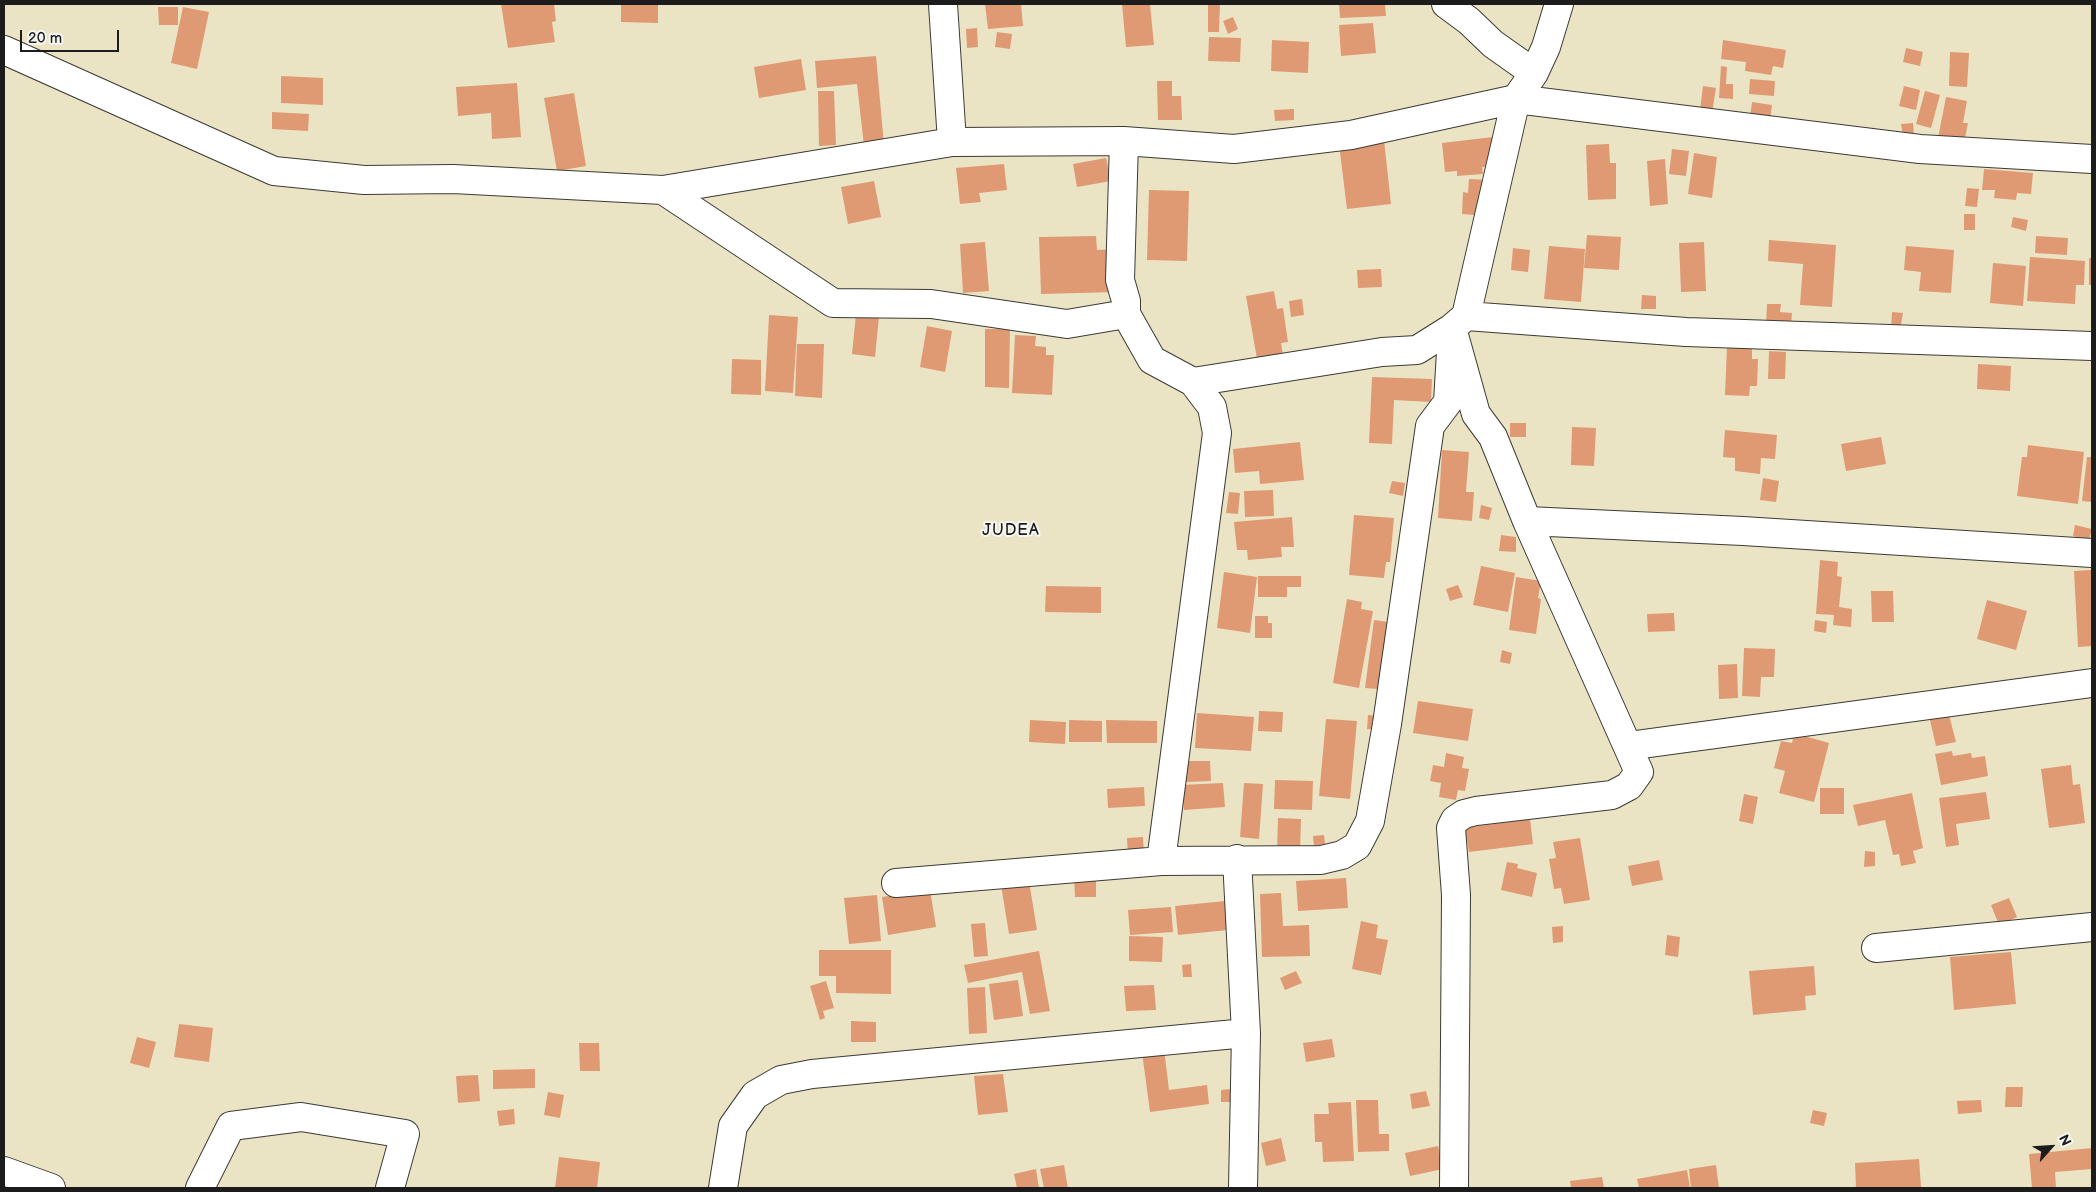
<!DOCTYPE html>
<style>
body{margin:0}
#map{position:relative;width:2096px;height:1192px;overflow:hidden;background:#eae4c5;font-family:"Balsamiq Sans",sans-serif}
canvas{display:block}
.frame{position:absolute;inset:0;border:5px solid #1c1c1c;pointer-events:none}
.north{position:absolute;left:2026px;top:1122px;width:50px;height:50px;-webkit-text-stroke:4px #f6f6f2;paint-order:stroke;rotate:64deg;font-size:14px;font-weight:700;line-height:20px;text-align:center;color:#1c1c1c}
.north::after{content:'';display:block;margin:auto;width:18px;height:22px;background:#1c1c1c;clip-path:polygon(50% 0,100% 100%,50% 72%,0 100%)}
.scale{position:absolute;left:20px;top:30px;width:99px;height:22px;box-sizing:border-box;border:2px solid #1c1c1c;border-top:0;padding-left:6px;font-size:15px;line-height:18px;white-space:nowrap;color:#1c1c1c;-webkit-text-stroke:4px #f6f6f2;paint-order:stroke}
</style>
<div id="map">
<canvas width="2096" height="1192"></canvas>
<div class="frame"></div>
<div class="north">N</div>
<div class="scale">20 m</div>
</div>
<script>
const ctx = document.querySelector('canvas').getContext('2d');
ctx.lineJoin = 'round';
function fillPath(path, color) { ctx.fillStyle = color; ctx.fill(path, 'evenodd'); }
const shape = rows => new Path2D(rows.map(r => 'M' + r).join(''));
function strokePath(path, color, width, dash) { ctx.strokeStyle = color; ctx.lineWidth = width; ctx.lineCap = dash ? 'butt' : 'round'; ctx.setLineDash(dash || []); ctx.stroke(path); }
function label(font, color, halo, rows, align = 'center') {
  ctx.font = font + ' "Balsamiq Sans",sans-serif'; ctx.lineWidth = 4; ctx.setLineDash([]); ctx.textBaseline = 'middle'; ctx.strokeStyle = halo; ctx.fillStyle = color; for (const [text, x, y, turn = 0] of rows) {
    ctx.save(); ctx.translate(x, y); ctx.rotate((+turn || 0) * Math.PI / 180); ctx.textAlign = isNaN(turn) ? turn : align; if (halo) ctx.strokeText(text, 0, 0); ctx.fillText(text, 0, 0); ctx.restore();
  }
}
fillPath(shape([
 [501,4,554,4,556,21,552,22,555,42,508,48],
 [621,4,658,4,658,23,621,22],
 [985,4,1021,4,1023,26,988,29],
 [1122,4,1150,4,1154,45,1126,47],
 [1208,4,1220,4,1219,32,1208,32],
 [1339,4,1385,4,1386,16,1340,18],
 [158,7,178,7,178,25,159,25],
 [183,7,209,12,197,69,171,63],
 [1233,17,1238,29,1228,34,1223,21],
 [1373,23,1376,53,1341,56,1339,25],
 [977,28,978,47,967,48,966,29],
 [997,32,1012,34,1010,49,995,47],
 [1209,37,1241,38,1240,62,1208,61],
 [1272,40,1309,42,1308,73,1271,71],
 [1723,40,1786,50,1783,68,1773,66,1771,75,1745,71,1746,62,1721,59],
 [1906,48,1923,52,1920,66,1903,62],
 [1950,52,1969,53,1967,87,1949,86],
 [876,56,884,145,864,146,857,84,817,88,815,61],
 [801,59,806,90,759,98,754,67],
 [1721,66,1727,67,1726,84,1733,84,1733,99,1719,98],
 [281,76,323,78,323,105,281,103],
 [1750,79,1775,81,1774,96,1749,94],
 [1157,81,1172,81,1172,96,1181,96,1182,120,1158,120],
 [517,83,521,137,492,139,491,113,458,116,456,87],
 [1703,86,1716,88,1711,119,1699,118],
 [1904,86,1920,90,1916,110,1899,106],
 [818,91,834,91,836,145,819,146],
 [1925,91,1940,95,1931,128,1916,124],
 [574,93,586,166,557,171,544,98],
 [1946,97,1967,101,1963,123,1968,123,1964,143,1938,138],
 [1752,102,1772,105,1770,121,1750,117],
 [1294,109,1294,120,1275,121,1274,110],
 [272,112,309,114,308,131,272,129],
 [1913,123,1914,134,1903,135,1901,124],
 [1493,137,1496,166,1482,167,1483,174,1457,176,1457,171,1445,172,1442,143],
 [1384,140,1391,204,1347,209,1339,144],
 [1609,144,1610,163,1616,163,1616,199,1588,200,1586,145],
 [1672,149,1689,151,1686,176,1669,174],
 [1694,153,1717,157,1712,198,1688,194],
 [1106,158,1111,181,1077,187,1073,164],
 [1665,159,1668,204,1650,206,1647,161],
 [1004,164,1007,190,979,193,981,202,960,204,956,168],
 [1984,169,2033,173,2031,194,2017,193,2016,200,1994,198,1995,190,1982,190],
 [1469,179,1490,180,1488,216,1462,214,1463,192,1468,193],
 [874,181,881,217,848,224,841,187],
 [1967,188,1979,189,1977,207,1965,206],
 [1149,190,1189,191,1187,261,1147,260],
 [1964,214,1975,214,1975,230,1964,230],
 [2013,217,2028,220,2026,231,2011,227],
 [1587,235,1621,237,1619,270,1584,268],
 [1096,236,1097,250,1115,249,1116,292,1041,294,1039,237],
 [2036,236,2068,238,2067,255,2035,253],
 [1769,240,1836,245,1832,307,1800,305,1803,264,1768,261],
 [985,242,989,291,963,293,960,244],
 [1704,242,1706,291,1681,292,1679,243],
 [1549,246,1585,249,1581,302,1544,299],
 [1906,246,1954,250,1951,293,1919,291,1921,272,1904,270],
 [1513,248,1530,250,1528,272,1511,270],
 [2030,257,2085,261,2084,285,2076,285,2075,304,2027,301],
 [2089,258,2092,258,2092,285,2089,285],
 [1993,263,2026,266,2023,306,1990,303],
 [1381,269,1382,287,1358,288,1357,270],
 [1274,291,1277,309,1283,308,1288,342,1281,343,1283,355,1257,359,1246,296],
 [1642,295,1656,296,1656,309,1641,309],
 [1302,299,1304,315,1291,317,1289,301],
 [1767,304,1781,304,1780,312,1792,313,1791,327,1766,325],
 [1892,312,1903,313,1900,330,1891,329],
 [856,314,879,316,875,357,852,354],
 [769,315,798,317,793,393,765,391],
 [927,326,952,331,945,372,920,367],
 [985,329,1010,329,1009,388,985,387],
 [1015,335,1036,336,1035,346,1046,347,1046,355,1054,355,1052,395,1012,393],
 [797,344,824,344,822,398,795,396],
 [1727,346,1752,347,1752,359,1758,359,1757,386,1750,386,1749,396,1725,395],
 [1769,351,1786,352,1785,379,1768,379],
 [732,359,761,360,761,395,731,394],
 [1978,364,2011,366,2010,391,1977,389],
 [1372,377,1432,379,1431,402,1394,400,1392,444,1369,443],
 [1510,423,1526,423,1526,437,1510,437],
 [1572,427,1596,428,1594,466,1571,465],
 [1725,430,1777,435,1775,459,1761,458,1760,474,1735,471,1735,458,1723,457],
 [1881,437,1886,464,1846,471,1841,444],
 [1300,442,1304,480,1260,484,1259,471,1235,473,1233,449],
 [2028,445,2084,452,2078,504,2017,496,2022,457,2027,457],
 [1442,450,1469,452,1466,492,1474,492,1472,521,1438,518],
 [2087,457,2092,457,2092,502,2082,501],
 [1763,478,1779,481,1776,502,1760,500],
 [1392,481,1405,483,1403,496,1389,493],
 [1273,490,1274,516,1245,517,1244,491],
 [1229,492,1240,493,1238,514,1226,513],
 [1481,505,1492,508,1489,520,1479,518],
 [1354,515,1394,518,1390,562,1386,562,1384,578,1349,575],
 [1292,517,1294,547,1281,547,1282,557,1248,560,1247,550,1237,550,1234,522],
 [2075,525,2092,529,2089,540,2073,536],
 [1501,535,1516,537,1516,552,1499,551],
 [1820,560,1838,562,1837,576,1842,577,1839,607,1852,609,1851,627,1833,625,1834,615,1816,614],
 [1481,566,1515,573,1508,612,1473,605],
 [2091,570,2092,646,2078,647,2074,571],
 [1224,572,1257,577,1250,633,1217,628],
 [1258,576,1301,576,1301,587,1287,587,1287,597,1258,597],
 [1516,577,1541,581,1538,598,1541,599,1536,634,1509,630],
 [1458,585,1463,597,1450,601,1446,589],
 [1046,586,1101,587,1101,613,1045,612],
 [1871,591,1893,591,1894,622,1872,622],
 [1347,599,1362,602,1361,609,1373,611,1359,688,1333,683],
 [1987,600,2027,611,2016,650,1977,639],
 [1674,613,1675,631,1648,632,1647,614],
 [1255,616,1268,616,1268,623,1272,623,1272,638,1255,638],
 [1374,620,1388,622,1378,689,1365,688],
 [1815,620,1827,622,1826,633,1814,631],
 [1744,648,1775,649,1774,677,1761,677,1760,697,1742,696],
 [1502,650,1512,653,1510,664,1500,662],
 [1737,664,1738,698,1719,699,1718,665],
 [1418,701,1473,709,1468,741,1413,733],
 [1259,711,1283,712,1282,732,1258,731],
 [1948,711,1956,742,1936,746,1929,716],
 [1197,713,1254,717,1251,751,1195,748],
 [1368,715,1382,716,1381,730,1367,729],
 [1326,719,1357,721,1350,799,1319,796],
 [1030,720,1066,722,1065,744,1029,742],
 [1069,720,1102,721,1102,742,1069,742],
 [1106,720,1157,721,1157,743,1107,743],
 [1794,733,1829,743,1814,802,1779,793,1785,771,1774,768,1781,741,1792,743],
 [1952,751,1953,756,1971,753,1972,758,1985,756,1988,776,1941,785,1935,754],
 [1446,753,1464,757,1462,768,1469,769,1465,791,1458,790,1456,800,1439,797,1441,783,1430,781,1433,765,1444,767],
 [1186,761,1210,761,1211,781,1186,782],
 [2071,765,2073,785,2080,784,2085,823,2049,828,2041,769],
 [1275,780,1313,781,1312,810,1274,809],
 [1223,783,1225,807,1184,810,1182,785],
 [1244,783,1263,784,1259,839,1240,837],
 [1144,787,1145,806,1108,808,1107,789],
 [1820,788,1844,788,1844,814,1820,814],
 [1986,792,1990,819,1956,824,1959,845,1946,847,1939,798],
 [1912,793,1923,848,1913,851,1916,863,1901,866,1899,854,1893,855,1885,820,1858,826,1853,805],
 [1744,794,1758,797,1753,824,1739,821],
 [1278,818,1301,819,1300,852,1277,851],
 [1530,819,1533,844,1469,852,1465,828],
 [1324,835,1325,844,1314,846,1313,836],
 [1143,837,1144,855,1128,856,1127,838],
 [1580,838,1590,900,1564,904,1561,888,1554,889,1549,859,1556,858,1553,842],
 [1865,851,1875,852,1875,866,1864,867],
 [1659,860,1663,880,1632,886,1628,866],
 [1507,862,1518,864,1517,868,1537,873,1532,897,1501,890],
 [1074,877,1096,877,1096,897,1075,897],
 [1346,878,1348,908,1298,911,1296,881],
 [1029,881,1037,930,1009,934,1001,885],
 [930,889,936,927,888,935,882,897],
 [1281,893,1283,926,1309,925,1310,956,1262,957,1260,894],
 [877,895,881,941,849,944,844,898],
 [2009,898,2017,917,1999,925,1991,905],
 [1235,900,1238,929,1178,935,1175,906],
 [1171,907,1173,932,1130,935,1128,910],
 [1361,921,1378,925,1376,938,1388,940,1381,975,1352,969],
 [985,923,988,956,974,957,971,924],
 [1563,926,1563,942,1553,943,1552,927],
 [1667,935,1680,937,1678,957,1665,955],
 [1129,936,1163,937,1162,962,1129,961],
 [819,950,891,950,891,994,836,993,836,976,819,976],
 [1039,951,1050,1011,1030,1014,1022,972,968,983,964,965],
 [2011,952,2016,1004,1954,1010,1950,957],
 [1191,964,1192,977,1183,977,1182,965],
 [1814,966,1816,995,1805,996,1806,1010,1753,1015,1749,971],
 [1296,971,1302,983,1285,990,1280,978],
 [1018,980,1023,1016,994,1020,989,984],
 [826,981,834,1008,823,1011,825,1018,820,1020,810,986],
 [1154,985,1156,1010,1126,1011,1124,986],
 [985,987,987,1033,969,1034,967,988],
 [851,1021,876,1022,876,1042,851,1042],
 [179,1024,213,1028,209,1062,174,1057],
 [137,1037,156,1042,149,1068,130,1063],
 [1332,1039,1335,1057,1306,1062,1303,1043],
 [579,1043,599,1043,600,1071,580,1071],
 [1164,1049,1169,1090,1207,1085,1209,1104,1150,1112,1142,1052],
 [535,1069,535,1088,493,1089,493,1070],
 [1003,1074,1008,1112,978,1115,974,1076],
 [478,1075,480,1101,458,1103,456,1076],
 [2006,1087,2023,1087,2022,1107,2005,1107],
 [1231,1089,1231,1102,1221,1102,1221,1090],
 [1426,1091,1430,1106,1412,1109,1410,1094],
 [548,1092,564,1095,560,1118,544,1115],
 [1356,1100,1378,1100,1379,1134,1389,1134,1389,1151,1358,1152],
 [1981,1100,1982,1112,1958,1114,1957,1101],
 [1351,1102,1354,1161,1323,1162,1322,1142,1315,1142,1314,1114,1329,1114,1328,1103],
 [514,1109,515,1124,499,1126,497,1111],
 [1813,1110,1827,1113,1824,1126,1810,1123],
 [1281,1138,1286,1161,1266,1166,1261,1143],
 [1438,1146,1443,1169,1410,1176,1405,1153],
 [2092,1148,2092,1169,2055,1172,2056,1188,2032,1188,2029,1154],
 [559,1157,600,1162,597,1188,555,1188],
 [1919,1159,1921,1187,1856,1188,1855,1163],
 [1064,1165,1068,1188,1044,1188,1040,1169],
 [1716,1165,1719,1188,1691,1188,1689,1169],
 [1036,1169,1039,1188,1017,1188,1014,1174],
 [1687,1170,1690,1188,1639,1188,1637,1179],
 [1602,1177,1604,1188,1571,1188,1570,1181]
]), '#df9a74');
const street = shape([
 [943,4,952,142],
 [1446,4,1469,21,1493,44,1534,73],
 [4,50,274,171,364,180,453,179,663,190,952,142,1124,141,1234,149,1351,135,1516,99,1920,149,2092,159],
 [1124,141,1120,280,1126,301,1126,314,1152,360,1193,382,1212,407,1217,433,1161,861],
 [663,190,833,303,931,304,1067,324,1126,314],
 [1466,316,1686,332,2092,346],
 [1193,382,1382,352,1417,350,1452,328],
 [1527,521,1743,531,2092,553],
 [1628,746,2092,683],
 [1237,859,1246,1033,1243,1188],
 [896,883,1161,861,1321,860,1342,855,1357,846,1370,821,1387,724,1430,426,1448,402,1451,352],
 [1876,948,2092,927],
 [4,1171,51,1188],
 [200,1188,231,1126,301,1117,405,1134,390,1188],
 [723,1188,733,1126,755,1095,781,1080,812,1074,1246,1033],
 [1454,1188,1456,895,1451,828,1455,820,1464,814,1476,811,1612,795,1629,786,1639,772,1527,521,1493,437,1476,414,1452,328,1466,316,1516,99,1534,73,1546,47,1559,4]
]);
strokePath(street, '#3b3a35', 30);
strokePath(street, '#fff', 28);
ctx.letterSpacing = '1px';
label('16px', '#1c1c1c', '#f6f6f2', [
 ["JUDEA",1011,531]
]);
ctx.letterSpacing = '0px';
</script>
